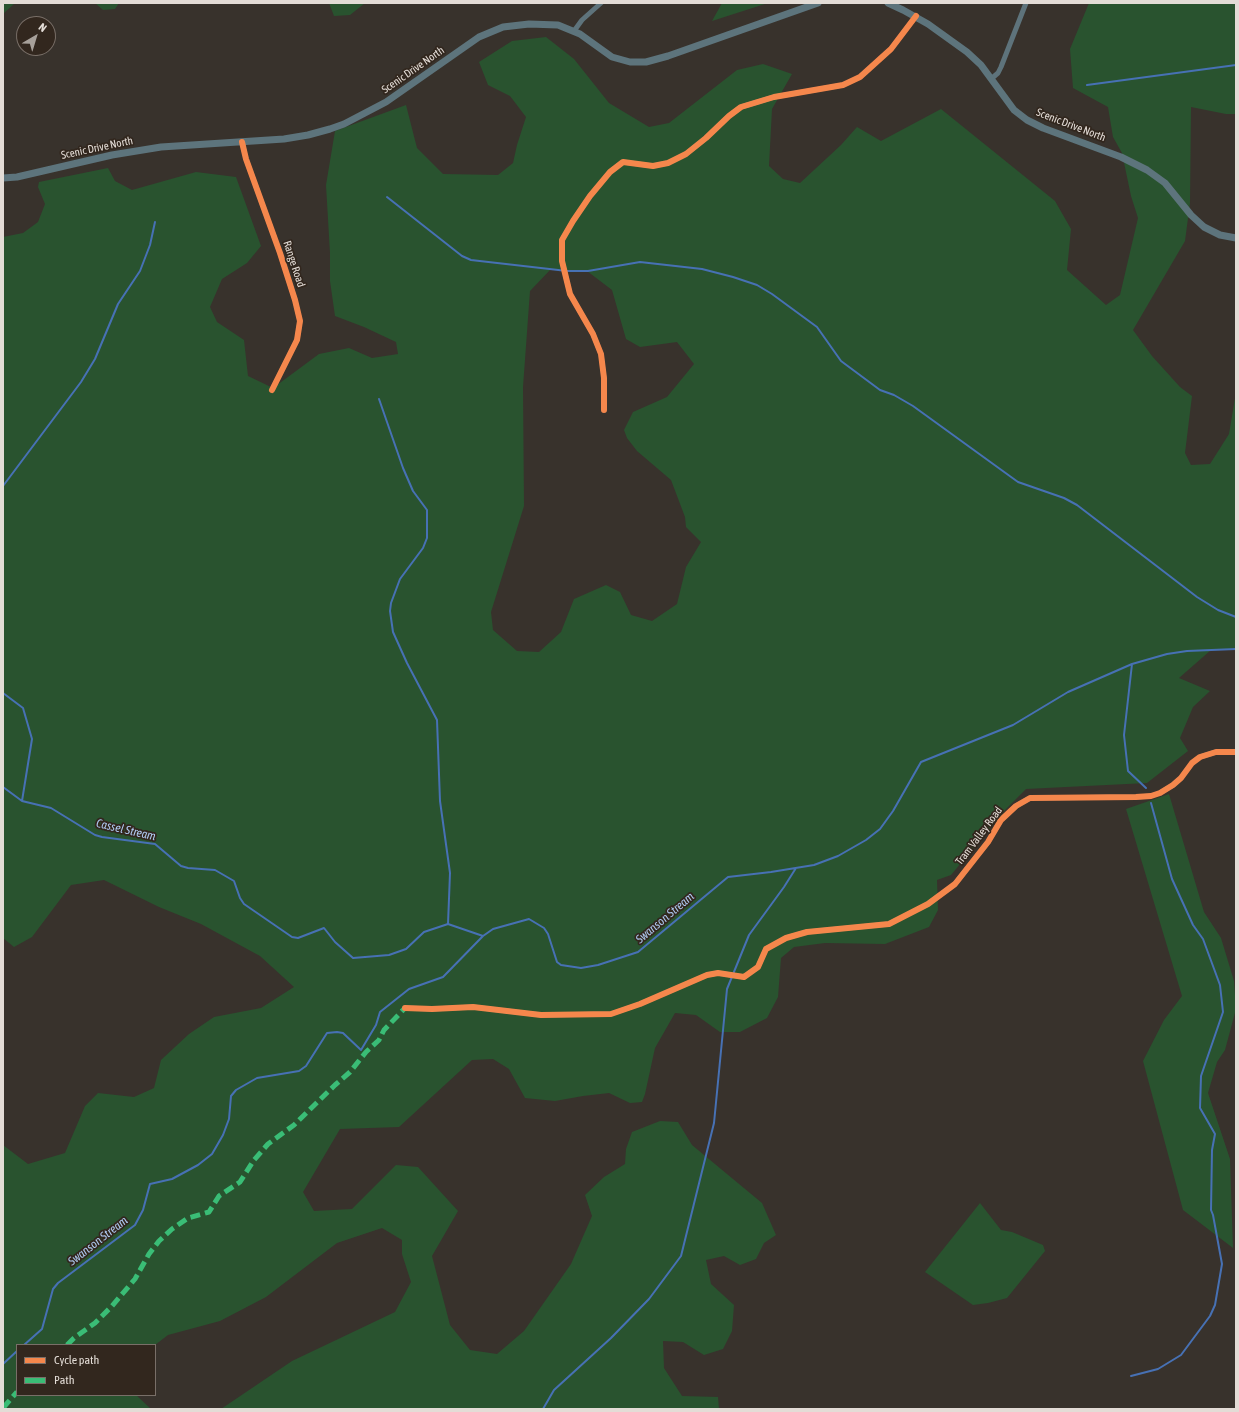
<!DOCTYPE html>
<style>
body{margin:0}
#map{position:relative;width:1239px;height:1412px;overflow:hidden;background:#38322c;font-family:"Asap Condensed",sans-serif}
canvas{display:block}
.frame{position:absolute;inset:0;border:4px solid #e3dcd6;pointer-events:none}
.legend{position:absolute;left:16px;top:1344px;width:140px;height:52px;box-sizing:border-box;background:#32271e;border:1px solid #796f68;margin:0;padding:5px 7px;list-style:none;font-size:12px;color:#e3dcd6}
.legend li{display:flex;align-items:center;gap:8px;height:20px}
.legend b{width:20px;border:1px solid #796f68}
.north{position:absolute;left:16px;top:16px;width:40px;height:40px;box-sizing:border-box;background:#32271e;border:1px solid #796f68;border-radius:50%;rotate:38deg;font-size:11px;font-weight:700;line-height:16px;text-align:center;color:#e3dcd6}
.north::after{content:'';display:block;margin:auto;width:14px;height:18px;background:#a7a09a;clip-path:polygon(50% 0,100% 100%,50% 72%,0 100%)}
</style>
<div id="map">
<canvas width="1239" height="1412"></canvas>
<div class="frame"></div>
<ul class="legend">
<li><b style="height:5px;background:#f5874c"></b>Cycle path</li>
<li><b style="height:5px;background:#3abd76"></b>Path</li>
</ul>
<div class="north">N</div>
</div>
<script>
const ctx = document.querySelector('canvas').getContext('2d');
ctx.lineJoin = 'round';
function fillPath(path, color) { ctx.fillStyle = color; ctx.fill(path, 'evenodd'); }
const shape = rows => new Path2D(rows.map(r => 'M' + r).join(''));
function strokePath(path, color, width, dash) { ctx.strokeStyle = color; ctx.lineWidth = width; ctx.lineCap = dash ? 'butt' : 'round'; ctx.setLineDash(dash || []); ctx.stroke(path); }
function label(font, color, halo, rows, align = 'center') {
  ctx.font = font + ' "Asap Condensed",sans-serif'; ctx.lineWidth = 3.5; ctx.setLineDash([]); ctx.textBaseline = 'middle'; ctx.strokeStyle = halo; ctx.fillStyle = color; for (const [text, x, y, turn = 0] of rows) {
    ctx.save(); ctx.translate(x, y); ctx.rotate((+turn || 0) * Math.PI / 180); ctx.textAlign = isNaN(turn) ? turn : align; if (halo) ctx.strokeText(text, 0, 0); ctx.fillText(text, 0, 0); ctx.restore();
  }
}
fillPath(shape([
 [3,3,15,3,3,14],
 [95,3,119,3,115,9,103,10],
 [329,3,365,3,350,15,334,16],
 [722,3,768,3,712,21],
 [1089,3,1236,3,1236,114,1226,114,1191,107,1190,203,1185,241,1133,330,1152,356,1180,387,1192,396,1185,453,1191,465,1210,464,1229,434,1236,392,1236,649,1211,650,1179,678,1210,691,1193,707,1180,738,1188,751,1147,783,1026,789,1006,809,951,875,937,880,938,910,929,927,885,944,825,943,794,947,781,958,778,997,767,1018,740,1032,720,1032,696,1015,675,1013,655,1048,645,1094,642,1102,630,1103,609,1093,583,1096,555,1101,525,1098,509,1069,493,1059,472,1060,399,1127,340,1129,303,1192,314,1211,352,1209,396,1165,418,1167,458,1211,432,1256,450,1325,470,1350,497,1354,524,1331,571,1264,592,1216,585,1195,604,1177,625,1164,626,1149,632,1132,660,1121,678,1122,692,1145,762,1203,776,1235,764,1243,756,1259,740,1265,724,1256,706,1260,711,1284,734,1305,732,1331,723,1349,704,1355,683,1342,663,1341,664,1368,682,1396,718,1397,719,1409,221,1409,292,1361,395,1312,411,1282,402,1254,402,1240,382,1228,337,1243,266,1297,220,1321,168,1335,155,1345,17,1345,17,1395,136,1395,151,1409,3,1409,3,1145,28,1164,65,1153,85,1106,98,1093,134,1097,154,1088,161,1060,189,1034,214,1017,261,1008,294,987,260,956,201,924,159,907,104,880,71,885,32,937,14,947,3,938,3,237,23,233,38,222,45,204,38,187,39,182,108,168,115,181,132,190,196,172,236,177,261,246,247,263,222,279,210,307,217,322,244,340,248,376,273,388,319,354,349,348,372,358,398,354,396,342,364,327,335,316,330,281,330,253,326,185,335,131,406,105,417,148,443,174,498,175,513,163,517,145,526,117,510,96,488,85,479,62,512,41,546,37,574,59,609,103,649,127,669,123,737,70,763,64,792,74,772,109,769,166,783,179,800,183,841,145,857,127,881,141,941,109,1055,201,1071,229,1067,270,1106,305,1120,295,1138,218,1131,196,1122,153,1113,137,1108,107,1073,88,1070,49],
 [551,269,587,271,612,290,626,339,640,347,677,342,694,364,667,397,633,412,624,430,627,438,637,451,671,480,685,517,686,527,701,542,686,567,677,604,652,621,631,615,620,592,606,585,574,599,561,632,539,652,517,651,493,630,491,612,524,506,523,387,530,291],
 [1169,794,1204,912,1221,938,1234,981,1236,1009,1225,1050,1217,1062,1208,1093,1230,1159,1233,1248,1183,1210,1143,1061,1164,1020,1182,996,1126,809],
 [980,1203,1001,1230,1012,1232,1043,1245,1045,1251,1007,1298,988,1303,973,1305,925,1272]
]), '#29532f');
strokePath(shape([
 [1087,85,1236,65],
 [387,197,462,256,471,260,567,271,588,271,640,262,702,269,733,277,757,285,772,294,817,327,841,361,880,390,894,395,913,406,1018,482,1064,498,1077,505,1197,597,1218,610,1236,617],
 [379,399,403,468,413,491,427,510,427,538,423,548,400,579,391,603,390,611,393,632,407,663,437,720,440,801,450,873,448,924],
 [3,486,81,382,95,359,118,304,140,271,150,245,155,222],
 [1132,664,1124,735,1128,771,1146,788],
 [3,693,23,708,32,739,22,801],
 [3,787,22,801,51,808,95,835,102,837,155,844,181,866,188,868,215,870,234,881,240,898,244,904,292,937,298,938,324,928,335,942,353,958,389,955,406,949,424,932,448,924,483,936],
 [24,1345,42,1329,53,1289,58,1283,135,1225,143,1210,150,1184,172,1179,198,1165,212,1154,223,1135,229,1119,231,1096,236,1090,257,1078,299,1071,306,1066,327,1033,337,1032,343,1033,361,1050,376,1025,380,1012,409,989,443,977,483,936,493,929,529,919,544,928,548,934,557,962,561,965,581,968,598,965,638,952,728,877,771,872,814,865,838,856,866,840,880,829,893,811,921,762,1013,725,1068,692,1132,664,1167,654,1187,651,1236,649],
 [3,1364,17,1351],
 [1131,1376,1158,1369,1181,1355,1210,1316,1215,1305,1222,1264,1213,1215,1211,1210,1212,1150,1215,1134,1200,1108,1201,1076,1223,1012,1220,985,1203,939,1193,925,1172,879,1151,803],
 [543,1409,554,1390,611,1338,649,1299,681,1256,714,1123,727,989,749,935,784,887,796,868]
]), '#4771b4', 2);
strokePath(shape([
 [574,31,582,20,601,3],
 [991,79,998,73,1001,67,1026,3],
 [242,142,246,159,280,253,295,300,300,321,297,340,272,390],
 [604,410,604,378,601,354,593,334,570,294,562,261,562,240,573,221,590,196,610,172,623,162,653,166,668,163,686,154,706,138,729,116,741,107,774,97,843,85,860,77,891,49,916,16],
 [405,1008,432,1009,473,1007,541,1015,611,1014,640,1004,707,975,718,973,744,977,758,967,766,949,786,938,807,932,889,924,928,904,955,884,988,842,1001,820,1016,806,1030,798,1136,797,1151,796,1160,793,1173,785,1181,778,1192,763,1200,757,1216,752,1236,752]
]), '#5e737b', 5);
strokePath(shape([
 [888,3,903,10,928,24,967,52,981,65,1014,110,1027,120,1043,128,1121,157,1147,170,1165,183,1191,215,1204,227,1220,235,1236,238],
 [3,178,17,177,112,155,161,147,284,139,308,135,330,129,344,124,386,102,479,37,503,27,529,24,558,25,580,34,612,57,630,62,646,62,668,56,818,3]
]), '#5d747c', 7);
strokePath(shape([
 [67,1345,74,1338,95,1323,112,1306,135,1279,149,1254,159,1241,172,1229,188,1218,209,1212,219,1196,240,1182,254,1160,268,1144,294,1125,335,1085,350,1072,366,1052,379,1040,384,1030,405,1008],
 [3,1408,17,1392]
]), '#3abd76', 5, [10, 5]);
strokePath(shape([
 [242,142,246,159,280,253,295,300,300,321,297,340,272,390],
 [604,410,604,378,601,354,593,334,570,294,562,261,562,240,573,221,590,196,610,172,623,162,653,166,668,163,686,154,706,138,729,116,741,107,774,97,843,85,860,77,891,49,916,16],
 [405,1008,432,1009,473,1007,541,1015,611,1014,640,1004,707,975,718,973,744,977,758,967,766,949,786,938,807,932,889,924,928,904,955,884,988,842,1001,820,1016,806,1030,798,1136,797,1151,796,1160,793,1173,785,1181,778,1192,763,1200,757,1216,752,1236,752]
]), '#f5874c', 6);
label('11px', '#e3dcd6', '#32271e', [
 ["Scenic Drive North",413,70,-35],
 ["Scenic Drive North",1071,125,21],
 ["Scenic Drive North",97,148,-12],
 ["Range Road",294,264,72],
 ["Tram Valley Road",979,836,-53]
]);
label('italic 12px', '#b0caf2', '#32271e', [
 ["Cassel Stream",126,830,13],
 ["Swanson Stream",665,918,-40],
 ["Swanson Stream",98,1241,-38]
]);
</script>
